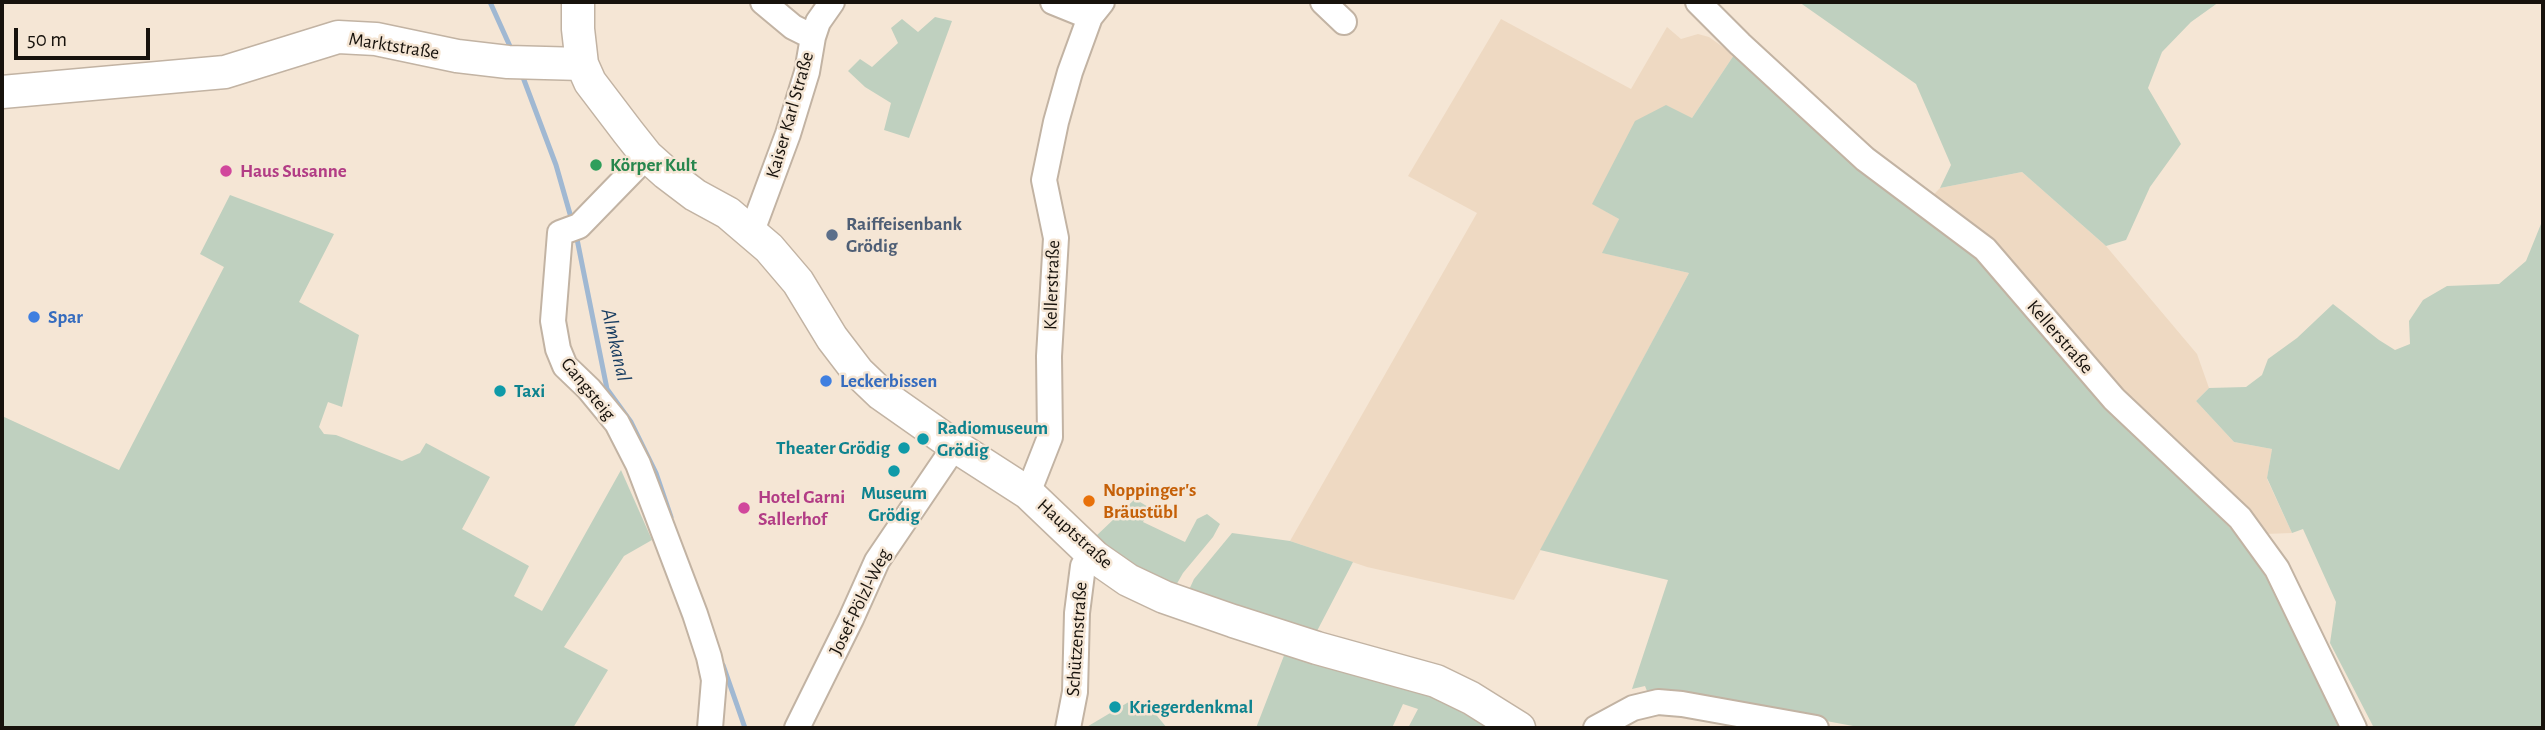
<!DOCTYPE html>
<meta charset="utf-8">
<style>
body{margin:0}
#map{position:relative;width:2545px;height:730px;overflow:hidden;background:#f5e6d5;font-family:"Alegreya Sans",sans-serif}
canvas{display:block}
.frame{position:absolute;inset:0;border:4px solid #17120c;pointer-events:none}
.scale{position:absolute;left:14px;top:28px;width:136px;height:32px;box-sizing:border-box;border:4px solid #17120c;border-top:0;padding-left:9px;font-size:21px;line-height:24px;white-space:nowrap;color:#17120c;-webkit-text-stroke:5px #f5e6d5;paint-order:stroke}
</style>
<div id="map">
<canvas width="2545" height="730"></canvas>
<div class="frame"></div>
<div class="scale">50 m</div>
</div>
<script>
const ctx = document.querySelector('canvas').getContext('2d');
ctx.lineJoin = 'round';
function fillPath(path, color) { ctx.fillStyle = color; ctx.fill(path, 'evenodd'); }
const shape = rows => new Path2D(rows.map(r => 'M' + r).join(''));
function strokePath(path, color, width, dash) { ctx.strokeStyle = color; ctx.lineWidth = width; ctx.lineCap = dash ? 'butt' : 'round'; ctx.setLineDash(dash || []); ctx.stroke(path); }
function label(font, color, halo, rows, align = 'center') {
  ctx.font = font + ' "Alegreya Sans",sans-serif'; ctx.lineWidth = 5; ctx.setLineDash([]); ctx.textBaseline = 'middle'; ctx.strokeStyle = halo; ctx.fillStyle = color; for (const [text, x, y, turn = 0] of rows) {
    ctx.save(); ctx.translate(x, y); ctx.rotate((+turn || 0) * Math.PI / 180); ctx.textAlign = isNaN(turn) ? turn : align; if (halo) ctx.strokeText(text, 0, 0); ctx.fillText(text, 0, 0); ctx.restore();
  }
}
fillPath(shape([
 [1501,19,1631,89,1667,27,1681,39,1698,34,1709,37,1734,55,1692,118,1593,204,1619,219,1603,253,1689,273,1514,600,1367,567,1290,541,1477,213,1408,176],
 [2022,172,2106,246,2197,354,2209,388,2196,401,2234,442,2272,449,2267,479,2292,533,2237,535,1918,211,1940,188]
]), '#eed9c2');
fillPath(shape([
 [1799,2,2219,2,2191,22,2162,52,2148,88,2181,144,2150,187,2126,240,2106,246,2022,172,1940,188,1951,165,1916,84],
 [935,17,952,21,909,138,884,130,891,103,865,87,848,71,860,59,872,67,898,43,891,28,902,19,918,32],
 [1734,55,1849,157,1963,247,2010,293,2077,370,2237,535,2277,593,2344,728,1864,728,1674,693,1647,691,1645,686,1632,689,1668,580,1540,550,1689,273,1602,253,1619,219,1592,204,1635,121,1666,105,1692,118],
 [230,195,334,234,299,302,359,335,342,407,328,402,319,427,324,434,336,435,402,461,420,453,426,443,490,477,462,529,529,566,514,596,542,611,621,470,652,540,624,556,564,647,608,670,573,728,2,728,2,416,119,470,224,267,200,254],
 [2543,219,2543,728,2374,728,2330,643,2336,602,2303,529,2292,533,2267,478,2272,449,2234,442,2196,401,2209,388,2246,387,2262,375,2268,359,2297,338,2333,304,2379,340,2395,350,2410,344,2409,321,2423,300,2447,286,2499,284,2526,261],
 [1135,499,1150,508,1143,522,1185,542,1197,519,1207,514,1220,524,1213,537,1183,573,1175,587,1122,558,1095,537],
 [1232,533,1290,541,1353,562,1317,631,1188,592,1194,579],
 [1285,653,1438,699,1489,728,1408,728,1418,709,1403,704,1392,728,1256,728],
 [1132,700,1153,711,1167,728,1085,728]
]), '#bfd0bf');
strokePath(shape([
 [490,2,513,53],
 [521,72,556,165,572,221],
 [576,234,607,389,631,422,656,473,671,517],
 [723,665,745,728]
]), '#a0b8d2', 5);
const minor = shape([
 [763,2,793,27,813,37],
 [1053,2,1090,17],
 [1323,2,1344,22],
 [1698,2,1740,44,1865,159,1985,249,2114,399,2240,518,2277,569,2354,728],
 [647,156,579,226,560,233,553,321,558,349,565,366,589,389,617,423,638,464,695,614,709,657,714,680,710,728],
 [752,231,788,134,807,72,813,37,818,22,832,2],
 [1028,493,1050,437,1049,356,1056,238,1044,180,1056,122,1070,72,1090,17,1102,2],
 [797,728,851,619,877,561,955,446],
 [1068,728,1075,692,1077,613,1083,566,1091,553],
 [1596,728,1633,708,1658,702,1682,704,1816,728]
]);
const major = shape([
 [578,2,578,29,582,64,590,82,628,132,647,156,666,173,695,195,728,213,769,248,798,282,832,338,858,372,881,394,955,446,1028,493,1095,557,1128,580,1164,597,1233,621,1317,648,1436,681,1471,698,1519,728],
 [2,92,225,72,338,37,376,39,457,56,508,62,582,64]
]);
strokePath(minor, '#c2b3a3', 28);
strokePath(major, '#c2b3a3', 35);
strokePath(minor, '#fff', 24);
strokePath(major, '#fff', 32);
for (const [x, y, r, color] of [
 [596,165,7,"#2e9e5b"],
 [226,171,7,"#d1479c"],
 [832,235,7,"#5c6f8a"],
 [34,317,7,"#3f7fe0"],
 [826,381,7,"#3f7fe0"],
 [500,391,7,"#0f9aa8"],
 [923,439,7,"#0f9aa8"],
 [904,448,7,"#0f9aa8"],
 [894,471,7,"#0f9aa8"],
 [1089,501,7,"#e8710a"],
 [744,508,7,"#d1479c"],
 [1115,707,7,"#0f9aa8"]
]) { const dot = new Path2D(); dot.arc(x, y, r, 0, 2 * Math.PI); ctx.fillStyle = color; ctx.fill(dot); strokePath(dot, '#f5e6d5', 2.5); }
label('19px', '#17120c', '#f5e6d5', [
 ["Marktstraße",394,46,9],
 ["Kaiser Karl Straße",790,115,-74],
 ["Kellerstraße",1052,285,-88],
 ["Kellerstraße",2060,337,49],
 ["Gangsteig",588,389,51],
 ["Hauptstraße",1075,534,42],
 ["Josef-Pölzl-Weg",860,602,-64],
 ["Schützenstraße",1077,639,-86]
]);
label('bold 19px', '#27864d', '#f5e6d5', [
 ["Körper Kult",610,165]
], 'left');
label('bold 19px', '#b23c85', '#f5e6d5', [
 ["Haus Susanne",240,171],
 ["Hotel Garni",758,497],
 ["Sallerhof",758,519]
], 'left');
label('bold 19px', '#4e5e75', '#f5e6d5', [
 ["Raiffeisenbank",846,224],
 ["Grödig",846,246]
], 'left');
label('bold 19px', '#366cbe', '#f5e6d5', [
 ["Spar",48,317],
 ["Leckerbissen",840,381]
], 'left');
label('bold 19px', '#0d838f', '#f5e6d5', [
 ["Taxi",514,391],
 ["Radiomuseum",937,428],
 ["Grödig",937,450],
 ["Theater Grödig",890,448,"right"],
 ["Museum",894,493,"center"],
 ["Grödig",894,515,"center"],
 ["Kriegerdenkmal",1129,707]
], 'left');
label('bold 19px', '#c56008', '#f5e6d5', [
 ["Noppinger's",1103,490],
 ["Bräustübl",1103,512]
], 'left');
label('italic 21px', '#183d61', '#f5e6d5', [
 ["Almkanal",616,345,77]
]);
</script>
